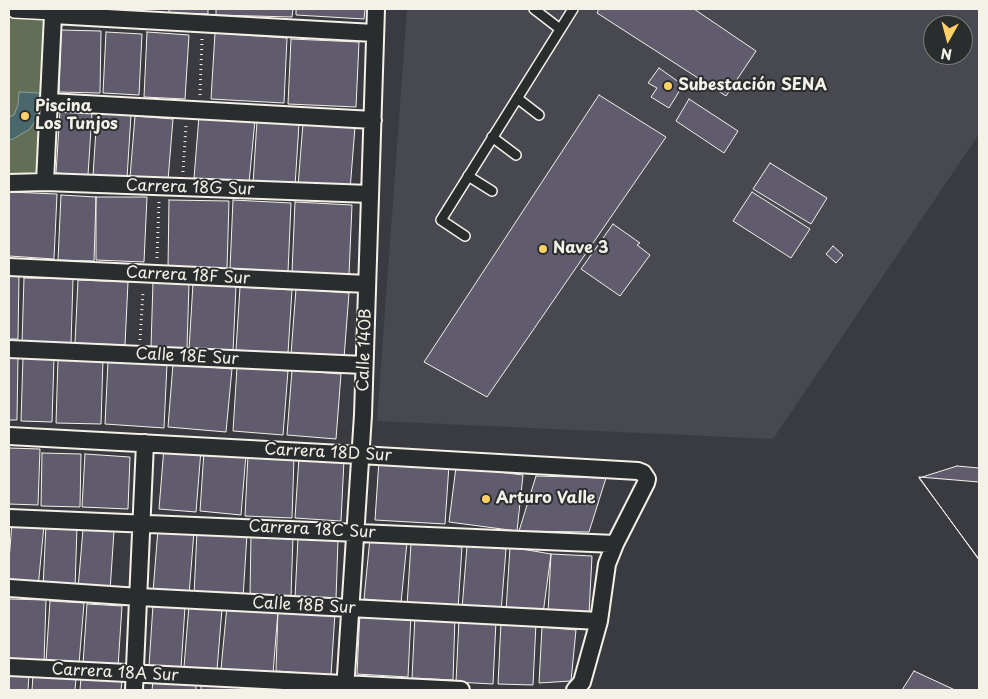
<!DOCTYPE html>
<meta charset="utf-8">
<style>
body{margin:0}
#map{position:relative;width:988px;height:699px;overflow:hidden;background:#3a3b41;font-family:"Playpen Sans",sans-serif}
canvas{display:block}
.frame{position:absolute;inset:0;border:10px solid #f4f1e8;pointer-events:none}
.north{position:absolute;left:923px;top:15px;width:50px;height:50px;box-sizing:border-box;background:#2a2d2e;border:1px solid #7b7b78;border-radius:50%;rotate:187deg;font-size:14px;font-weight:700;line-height:20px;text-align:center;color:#f4f1e8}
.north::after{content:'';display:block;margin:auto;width:18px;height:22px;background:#ffd166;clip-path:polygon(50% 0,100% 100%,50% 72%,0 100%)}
</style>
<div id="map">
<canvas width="988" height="699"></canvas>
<div class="frame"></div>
<div class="north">N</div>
</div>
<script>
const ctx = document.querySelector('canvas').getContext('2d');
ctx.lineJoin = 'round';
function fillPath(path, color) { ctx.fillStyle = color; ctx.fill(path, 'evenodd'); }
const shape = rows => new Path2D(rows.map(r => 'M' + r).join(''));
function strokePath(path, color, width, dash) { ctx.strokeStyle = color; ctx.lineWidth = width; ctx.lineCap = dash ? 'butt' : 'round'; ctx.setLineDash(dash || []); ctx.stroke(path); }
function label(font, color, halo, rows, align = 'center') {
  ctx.font = font + ' "Playpen Sans",sans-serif'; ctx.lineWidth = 4; ctx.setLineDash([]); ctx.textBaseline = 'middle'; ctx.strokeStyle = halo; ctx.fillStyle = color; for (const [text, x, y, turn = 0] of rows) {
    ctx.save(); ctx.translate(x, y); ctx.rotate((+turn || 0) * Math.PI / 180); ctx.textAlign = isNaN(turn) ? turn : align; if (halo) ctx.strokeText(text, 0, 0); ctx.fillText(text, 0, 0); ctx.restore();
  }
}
fillPath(shape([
 [407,9,979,9,979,134,773,439,377,421],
 [933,25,963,25,963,55,933,55]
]), '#484851');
fillPath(shape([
 [9,9,59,9,50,167,9,214]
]), '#626f56');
const water = shape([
 [19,92,40,93,38,117,30,129,13,139,9,140,9,117,14,115,18,105,19,92]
]);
fillPath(water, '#4a686c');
strokePath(water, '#8e9f9e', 1);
const building = shape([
 [169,9,208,9,208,14,169,13,169,9],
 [216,9,293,9,292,17,216,15,216,9],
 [296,9,365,9,364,19,296,15,296,9],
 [599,9,694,9,756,51,726,96,597,13,599,9],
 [61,30,101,31,100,93,59,92,61,30],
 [106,32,142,34,139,95,103,93,106,32],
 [147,32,189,35,185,99,144,97,147,32],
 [215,33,287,38,284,103,211,99,215,33],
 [291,39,359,42,356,107,288,104,291,39],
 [659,68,683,85,669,108,651,97,657,88,648,83,659,68],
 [599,95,666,137,487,397,424,362,599,95],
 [689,99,738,131,724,153,676,121,689,99],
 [60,111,92,113,88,175,56,173,60,111],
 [97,113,131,115,127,178,93,176,97,113],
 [135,116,173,119,168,180,130,177,135,116],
 [199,116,255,120,249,183,194,178,199,116],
 [257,121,299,124,295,186,253,184,257,121],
 [303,123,355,127,350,190,298,186,303,123],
 [770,163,827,198,811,224,753,189,770,163],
 [9,192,57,194,54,259,9,256,9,192],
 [752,192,810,229,791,258,733,221,752,192],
 [61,195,96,197,94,261,58,260,61,195],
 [96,197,147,197,144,262,96,260,96,197],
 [169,200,229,201,227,269,168,268,169,200],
 [233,200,291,203,288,272,230,269,233,200],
 [295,202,352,205,349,275,292,272,295,202],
 [613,224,640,243,637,245,650,255,620,296,581,269,613,224],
 [833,246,843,255,836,263,826,254,833,246],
 [9,274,19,274,18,339,9,339,9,274],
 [24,278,73,279,71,344,22,343,24,278],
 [78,280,128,282,125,345,75,343,78,280],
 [153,282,189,283,187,348,151,347,153,282],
 [193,284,236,286,233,352,189,349,193,284],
 [240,287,292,290,288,353,236,350,240,287],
 [296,289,349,293,344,358,291,354,296,289],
 [9,357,18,357,17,420,9,420,9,357],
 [23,357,54,358,52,422,21,421,23,357],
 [58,359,103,359,101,424,56,423,58,359],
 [108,361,167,364,164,428,105,424,108,361],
 [173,364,232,369,226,432,168,427,173,364],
 [237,367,288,371,283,435,233,431,237,367],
 [292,370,341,374,336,439,287,435,292,370],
 [164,447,201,450,196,512,159,509,164,447],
 [9,448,40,449,38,505,9,504,9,448],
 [204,451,246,454,241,515,200,511,204,451],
 [42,453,81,454,80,507,41,506,42,453],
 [85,454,130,457,128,509,82,507,85,454],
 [248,455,294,457,292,518,245,516,248,455],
 [299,457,344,460,341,521,295,518,299,457],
 [379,460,449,465,445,524,375,520,379,460],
 [957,466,979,468,979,559,919,478,957,466],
 [456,467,523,475,517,531,449,522,456,467],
 [536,476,606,478,589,532,519,531,536,476],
 [919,477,979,482,979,560,919,477],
 [12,522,44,525,38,588,9,585,9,561,12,522],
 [46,525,77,527,75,588,43,587,46,525],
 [83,529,114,531,110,591,78,589,83,529],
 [158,529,194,531,189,595,153,592,158,529],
 [197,531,247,534,243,598,194,595,197,531],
 [251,535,293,536,291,596,250,595,251,535],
 [298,538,338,540,336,599,295,598,298,538],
 [370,538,407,542,401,603,364,599,370,538],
 [411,543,462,547,458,609,407,606,411,543],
 [467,546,506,549,501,612,462,609,467,546],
 [510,547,551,554,543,614,506,611,510,547],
 [551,554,592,556,589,614,548,612,551,554],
 [9,599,46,600,44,663,9,661,9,599],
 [50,601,84,603,79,664,46,661,50,601],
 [87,604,122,606,118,667,83,664,87,604],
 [153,605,185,607,181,668,149,666,153,605],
 [189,605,222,609,217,670,184,667,189,605],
 [227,606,278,611,273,674,221,669,227,606],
 [278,611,335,613,331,675,276,671,278,611],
 [360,612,411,615,408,677,357,674,360,612],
 [415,615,455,616,453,680,412,678,415,615],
 [459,619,496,621,493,684,456,682,459,619],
 [501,622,536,623,533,685,498,684,501,622],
 [542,627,576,630,571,681,539,683,542,627],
 [914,671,955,690,902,690,914,671],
 [9,674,29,675,28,690,9,690,9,674],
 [33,675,76,679,75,690,32,690,33,675],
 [81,677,122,681,121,690,80,690,81,677],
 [153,681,196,683,196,690,152,690,153,681],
 [201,681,241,684,240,690,201,690,201,681],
 [246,684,281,686,281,690,246,690,246,684]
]);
fillPath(building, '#605c6e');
strokePath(building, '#f4f1e8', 1);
const lane = shape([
 [9,9,14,13,53,15],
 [534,9,560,29],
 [517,98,539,115],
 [492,137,516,155],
 [468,176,492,191],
 [465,236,441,220,573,9]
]);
const street = shape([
 [49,102,373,120],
 [45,182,53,15,374,33],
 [9,183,45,182,370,194],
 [9,267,367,284],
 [9,349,364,365],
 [9,436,360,455,638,471,643,473,647,479,646,483,615,544,607,564,599,621,582,682,575,690],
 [9,518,615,544],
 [9,588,139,597,599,621],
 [9,667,461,690],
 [134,690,145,443],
 [345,690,363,415,376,9]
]);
strokePath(lane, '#f4f1e8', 12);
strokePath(street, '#f4f1e8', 20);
strokePath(shape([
 [200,95,202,39],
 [183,172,186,126],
 [157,258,159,202],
 [140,340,143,291]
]), '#f4f1e8', 3, [1, 4]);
strokePath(lane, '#2a2d2e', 9);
strokePath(street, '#2a2d2e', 16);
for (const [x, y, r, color] of [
 [668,86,5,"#ffd166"],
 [25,116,5,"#ffd166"],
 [543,249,5,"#ffd166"],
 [486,499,5,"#ffd166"]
]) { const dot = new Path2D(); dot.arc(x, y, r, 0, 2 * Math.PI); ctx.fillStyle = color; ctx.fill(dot); strokePath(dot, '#2a2d2e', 2); }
label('bold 16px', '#f4f1e8', '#2a2d2e', [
 ["Subestación SENA",678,86],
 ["Piscina",35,107],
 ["Los Tunjos",35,125],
 ["Nave 3",553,249],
 ["Arturo Valle",496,499]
], 'left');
label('16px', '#f4f1e8', '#2a2d2e', [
 ["Carrera 18G Sur",190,188,2],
 ["Carrera 18F Sur",188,276,3],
 ["Calle 140B",365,350,-88],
 ["Calle 18E Sur",187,357,3],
 ["Carrera 18D Sur",328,453,3],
 ["Carrera 18C Sur",312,530,3],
 ["Calle 18B Sur",304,606,3],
 ["Carrera 18A Sur",115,673,3]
]);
</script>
